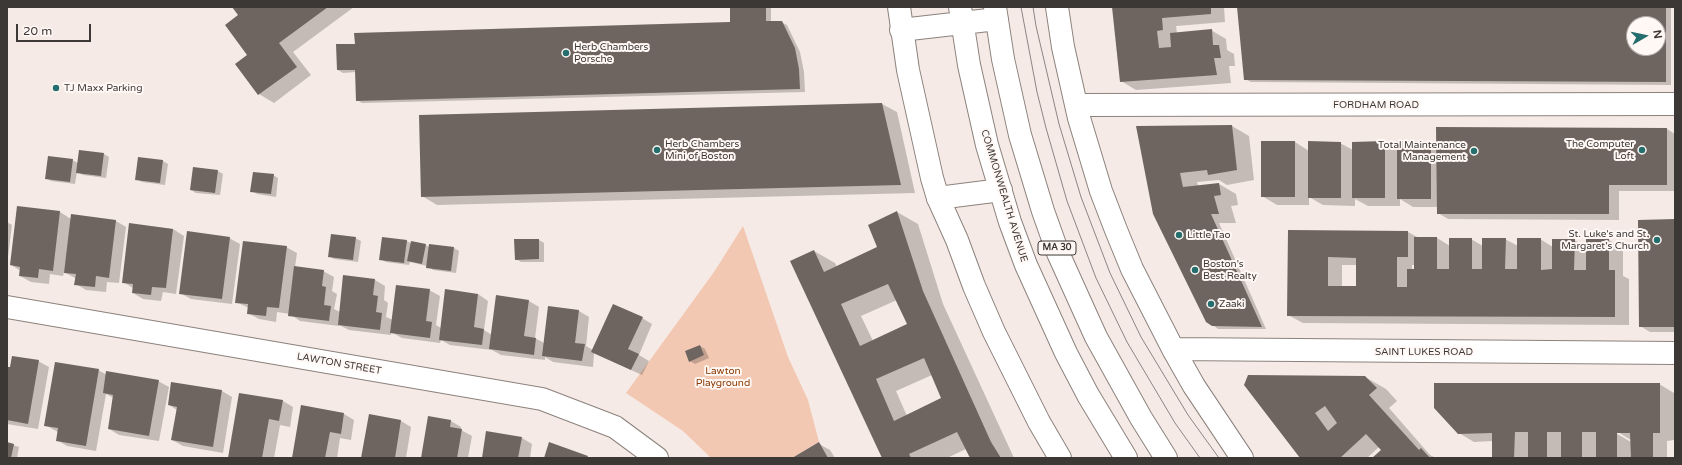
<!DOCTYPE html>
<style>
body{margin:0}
#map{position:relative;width:1682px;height:465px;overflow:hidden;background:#f5eae5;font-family:"Varela Round",sans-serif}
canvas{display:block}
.frame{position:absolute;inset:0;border:8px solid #3c3836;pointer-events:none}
.north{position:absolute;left:1626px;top:16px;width:40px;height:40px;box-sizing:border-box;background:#fff8f5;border:1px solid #b1aba9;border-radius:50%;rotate:81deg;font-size:11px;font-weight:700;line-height:16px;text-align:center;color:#3c3836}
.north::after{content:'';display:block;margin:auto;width:14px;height:18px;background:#246f6e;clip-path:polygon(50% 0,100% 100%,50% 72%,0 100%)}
.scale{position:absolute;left:16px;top:24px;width:75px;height:18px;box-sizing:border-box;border:2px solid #3c3836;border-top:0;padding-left:5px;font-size:12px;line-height:14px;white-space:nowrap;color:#3c3836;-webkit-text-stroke:3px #fff8f5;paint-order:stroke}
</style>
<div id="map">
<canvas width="1682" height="465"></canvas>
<div class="frame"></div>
<div class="north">N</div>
<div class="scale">20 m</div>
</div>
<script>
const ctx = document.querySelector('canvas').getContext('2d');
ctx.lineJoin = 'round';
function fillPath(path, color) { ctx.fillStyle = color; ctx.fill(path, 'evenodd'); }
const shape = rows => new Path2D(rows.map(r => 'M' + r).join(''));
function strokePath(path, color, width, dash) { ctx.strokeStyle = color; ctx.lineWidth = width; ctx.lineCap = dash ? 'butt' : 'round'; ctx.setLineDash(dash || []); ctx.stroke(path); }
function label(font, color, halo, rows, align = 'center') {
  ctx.font = font + ' "Varela Round",sans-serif'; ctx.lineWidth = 4; ctx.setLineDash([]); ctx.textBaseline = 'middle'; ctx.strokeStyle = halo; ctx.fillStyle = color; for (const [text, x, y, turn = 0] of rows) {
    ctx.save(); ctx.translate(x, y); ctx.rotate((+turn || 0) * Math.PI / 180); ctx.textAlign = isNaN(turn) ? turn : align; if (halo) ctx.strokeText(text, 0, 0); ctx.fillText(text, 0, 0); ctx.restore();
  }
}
fillPath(shape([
 [743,226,788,357,808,400,819,442,792,458,711,458,683,431,626,393,714,272]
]), '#f3c8b3');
fillPath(shape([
 [233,7,354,7,293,52,311,75,274,103,259,94,236,64,249,55,239,16],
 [731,7,771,7,771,22,781,22,787,25,800,52,804,72,805,92,362,103,357,100,356,72,343,73,338,70,731,23],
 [1114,7,1224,7,1225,22,1176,26,1177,33,1211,30,1226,39,1227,50,1234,54,1235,66,1229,66,1231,83,1136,90,1121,81],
 [1238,7,1671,7,1671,85,1251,82,1245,79],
 [1634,24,1658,24,1658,48,1634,48],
 [882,104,897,112,915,193,437,205,422,196],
 [1232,126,1249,136,1254,180,1227,185,1219,180,1197,182,1198,186,1219,184,1236,194,1238,205,1231,206,1236,223,1219,223,1266,329,1218,329,1213,325,1138,127],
 [1667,129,1675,134,1675,191,1619,191,1619,220,1448,219,1438,213,1438,207,1413,207,1400,199,1400,206,1368,206,1355,199,1355,206,1323,205,1309,197,1309,205,1277,205,1262,196,1295,142,1309,151,1340,143,1353,150,1353,143,1385,142,1398,150,1430,143,1437,147],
 [104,154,109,157,106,178,83,175,77,172,75,184,51,181,46,178,72,160,78,163],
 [139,158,163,161,168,164,165,185,142,182,136,179],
 [218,171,223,174,220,195,196,193,191,190],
 [273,175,278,178,276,197,257,194,252,191],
 [18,207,60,212,71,219,116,221,126,227,119,283,107,282,106,292,86,290,76,284,75,278,64,272,63,276,50,274,49,284,31,282,20,276,21,271,11,265],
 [897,212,918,224,943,304,1014,458,971,458,966,449,947,458,883,458,814,251,835,263,837,267,879,248],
 [897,300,908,325,873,341,861,316],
 [932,375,942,399,907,416,896,391],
 [1675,220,1675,332,1650,332,1640,326],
 [7,222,12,225,7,265],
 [130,224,173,229,184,236,176,294,163,292,161,301,143,299,133,293,133,288,123,282],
 [1289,231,1408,232,1419,238,1437,238,1450,246,1471,239,1483,246,1505,239,1518,246,1540,239,1553,247,1574,240,1587,247,1609,240,1623,249,1623,276,1629,279,1629,325,1303,323,1288,315],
 [1342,265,1357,265,1357,287,1342,287],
 [1412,265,1415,265,1415,270,1412,270],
 [229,238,240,244,232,304,191,299,180,293],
 [355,238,361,241,358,262,334,259,329,256],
 [539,240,544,243,544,262,521,262,516,259],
 [407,241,412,244,425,245,430,247,454,248,459,251,456,273,433,270,427,266,410,262,409,265,386,262,380,259],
 [286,247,297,253,295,267,323,271,334,277,332,291,337,294,334,309,340,312,344,276,375,280,385,286,384,300,388,303,386,317,393,320,429,290,440,296,436,325,441,328,478,294,488,301,484,330,492,335,529,301,539,307,535,338,544,343,549,307,579,311,589,317,586,346,593,350,642,318,652,324,639,355,649,361,642,375,594,353,593,367,553,362,545,357,545,360,501,355,492,350,450,345,441,340,440,343,402,338,391,332,391,335,349,330,339,325,339,326,300,321,290,314,277,312,276,322,259,319,248,313,249,308,236,302],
 [700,346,705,349,709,358,695,364,690,361],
 [38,361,49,367,38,429,7,424,7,368],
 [98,370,107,375,158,381,169,387,159,441,119,435,109,429,114,398,106,394,96,451,67,446,57,440,58,432,45,425],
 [1365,377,1386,389,1397,401,1389,408,1430,455,1436,458,1374,458,1382,451,1379,447,1367,458,1302,458,1245,384],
 [172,383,222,391,232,397,223,453,183,446,172,440,177,410,169,405],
 [1659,384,1674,393,1674,440,1667,441,1667,458,1493,458,1493,441,1474,442,1459,433],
 [1613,429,1631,440,1631,442,1612,431],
 [240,394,283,401,293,407,290,427,280,425,274,458,230,458],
 [302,407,344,414,354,420,351,440,340,438,337,458,293,458],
 [429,417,451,421,461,427,461,430,472,436,468,458,422,458],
 [401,421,411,427,406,458,362,458],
 [522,438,532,444,530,458,483,458],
 [7,443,19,447,17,458,7,458],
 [819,444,830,450,835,458,794,458]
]), '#0003');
fillPath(shape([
 [232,7,328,7,279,43,297,67,258,95,235,64,247,55,225,25,238,15],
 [730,7,766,7,766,21,782,21,795,48,799,69,800,89,356,101,355,70,337,70,336,44,355,44,354,33,730,22],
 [1112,7,1211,7,1211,14,1162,18,1163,30,1157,31,1159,48,1171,47,1170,33,1212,29,1213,45,1219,45,1221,58,1214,58,1217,75,1120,82],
 [1237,7,1666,7,1666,82,1244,80],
 [1634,24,1658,24,1658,48,1634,48],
 [882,103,901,185,421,197,419,115],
 [1232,125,1237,170,1208,175,1207,170,1180,173,1183,187,1219,183,1221,195,1214,196,1219,214,1211,214,1262,327,1212,326,1206,322,1153,214,1136,126],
 [1436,127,1667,128,1667,185,1609,185,1609,214,1437,214],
 [1261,141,1295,141,1295,197,1261,197],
 [1308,141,1341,142,1341,198,1308,198],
 [1385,141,1385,198,1352,198,1352,142],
 [1397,141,1431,142,1431,199,1397,199],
 [79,150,104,153,101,176,76,173],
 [48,156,73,159,70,182,45,179],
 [138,157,163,160,160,183,135,180],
 [193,167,218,170,215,193,190,190],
 [253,172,274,174,271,194,250,192],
 [17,206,60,211,53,271,39,269,38,278,19,276,20,267,10,265],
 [897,211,923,291,991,442,1001,458,970,458,957,432,909,454,911,458,882,458,790,261,814,250,824,272,877,247,868,225],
 [888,284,907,324,860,346,841,304],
 [924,358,941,398,894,421,876,379],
 [71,214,116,220,109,278,96,276,95,287,74,285,76,274,64,273],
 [1675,219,1675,327,1639,327,1638,220],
 [129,223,173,229,166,288,152,287,151,295,132,293,133,284,122,283],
 [1288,230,1408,231,1408,257,1397,257,1397,287,1407,287,1407,269,1414,269,1414,237,1437,237,1437,269,1449,269,1449,238,1472,238,1472,269,1482,269,1482,238,1506,238,1505,269,1517,269,1517,238,1541,238,1541,270,1552,269,1552,239,1575,239,1574,270,1586,270,1586,239,1609,239,1609,270,1615,270,1615,317,1287,316],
 [1328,257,1356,258,1356,286,1328,286],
 [187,231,230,237,222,299,179,294],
 [331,234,356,237,353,260,328,257],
 [382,237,407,240,404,263,379,260],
 [514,239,539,239,539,259,515,260],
 [243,241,287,246,279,308,267,307,266,316,247,314,248,304,235,303],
 [411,241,426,244,422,264,407,261],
 [429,244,454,247,451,271,426,268],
 [294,266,324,270,322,286,326,287,324,305,331,306,329,321,288,316],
 [343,275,375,279,373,295,378,296,376,312,382,313,380,330,338,325],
 [396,285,430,289,426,321,432,322,430,338,390,333],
 [445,289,478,294,474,327,484,329,482,345,439,340],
 [496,295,529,300,524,336,536,338,534,355,489,349],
 [613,304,643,317,628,349,639,354,631,370,591,352],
 [548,306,579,310,575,343,585,344,582,361,542,356],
 [700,345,704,355,689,362,685,351],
 [12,356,39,360,28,424,7,420,7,367,10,367],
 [55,362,99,369,86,446,56,441,58,428,44,426],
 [106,371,159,380,149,436,108,429,113,395,103,393],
 [1248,375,1365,376,1377,388,1369,395,1419,450,1421,448,1430,458,1372,458,1381,450,1366,434,1340,458,1300,458,1244,385],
 [1325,406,1337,423,1328,431,1315,413],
 [171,382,222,390,213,447,171,440,177,407,168,405],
 [1434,383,1660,383,1660,433,1653,433,1653,458,1631,458,1630,433,1617,433,1617,458,1596,458,1596,432,1582,432,1582,458,1561,458,1561,432,1547,432,1547,458,1528,458,1528,432,1515,432,1514,458,1492,458,1492,433,1458,434,1434,408],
 [239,393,283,400,279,421,269,419,262,458,228,458],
 [301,405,344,413,341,434,330,432,325,458,292,458],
 [369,414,401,420,395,458,361,458],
 [428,416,451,420,450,427,462,429,457,458,421,458],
 [486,431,522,437,518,458,482,458],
 [7,442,14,444,11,458,7,458],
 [549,442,588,456,587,458,544,458],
 [819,442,828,458,792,458]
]), '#6e6560');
const minor = shape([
 [899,7,908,70,932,178,938,198,957,240,974,286,994,332,1039,422,1060,458],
 [1057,7,1063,47,1079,118,1101,191,1116,230,1132,269,1173,349,1194,386,1242,458],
 [1076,105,1675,104],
 [7,307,542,399,615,427,657,458],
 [1173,349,1675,353]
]);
const major = shape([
 [960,7,969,65,987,145,1010,222,1026,265,1066,353,1088,395,1126,458],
 [995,7,1003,59,1020,135,1043,211,1058,253,1096,337,1141,418,1166,458],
 [901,30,997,19],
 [938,198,1001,190]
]);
strokePath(minor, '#8c827d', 24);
strokePath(major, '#8c827d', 24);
strokePath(minor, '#fff', 22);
strokePath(major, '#fff', 22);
strokePath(shape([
 [1021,7,1037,92,1046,128,1067,201,1096,278,1127,342,1175,423,1200,458],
 [1033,7,1036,26,1059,124,1081,197,1110,273,1141,337,1188,415,1219,458]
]), '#8c8582', 1);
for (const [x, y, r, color] of [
 [566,53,4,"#246f6e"],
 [56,88,4,"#246f6e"],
 [657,150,4,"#246f6e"],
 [1642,150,4,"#246f6e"],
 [1474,151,4,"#246f6e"],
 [1179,235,4,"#246f6e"],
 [1657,240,4,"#246f6e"],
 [1195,270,4,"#246f6e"],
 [1211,304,4,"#246f6e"]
]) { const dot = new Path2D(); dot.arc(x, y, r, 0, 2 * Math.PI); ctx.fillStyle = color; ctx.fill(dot); strokePath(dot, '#fff8f5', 1.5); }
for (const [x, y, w] of [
 [1057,248,38]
]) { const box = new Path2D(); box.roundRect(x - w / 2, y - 7, w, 14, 3); ctx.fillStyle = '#fff8f5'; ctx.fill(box); strokePath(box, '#3c3836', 1); }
label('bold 9px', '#3c3836', null, [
 ["MA 30",1057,248]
]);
label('10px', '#3c3836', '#fff8f5', [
 ["Herb Chambers",574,47],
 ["Porsche",574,59],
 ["TJ Maxx Parking",64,88],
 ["Herb Chambers",665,144],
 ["Mini of Boston",665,156],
 ["The Computer",1634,144,"right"],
 ["Loft",1634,156,"right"],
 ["Total Maintenance",1466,145,"right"],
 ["Management",1466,157,"right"],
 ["St. Luke's and St.",1649,234,"right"],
 ["Margaret's Church",1649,246,"right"],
 ["Little Tao",1187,235],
 ["Boston's",1203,264],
 ["Best Realty",1203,276],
 ["Zaaki",1219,304]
], 'left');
label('10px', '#3c3836', '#fff8f5', [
 ["FORDHAM ROAD",1376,105],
 ["COMMONWEALTH AVENUE",1004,196,73],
 ["SAINT LUKES ROAD",1424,352],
 ["LAWTON STREET",339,364,10]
]);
label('10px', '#883800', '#fff8f5', [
 ["Lawton",723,371],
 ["Playground",723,383]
]);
</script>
